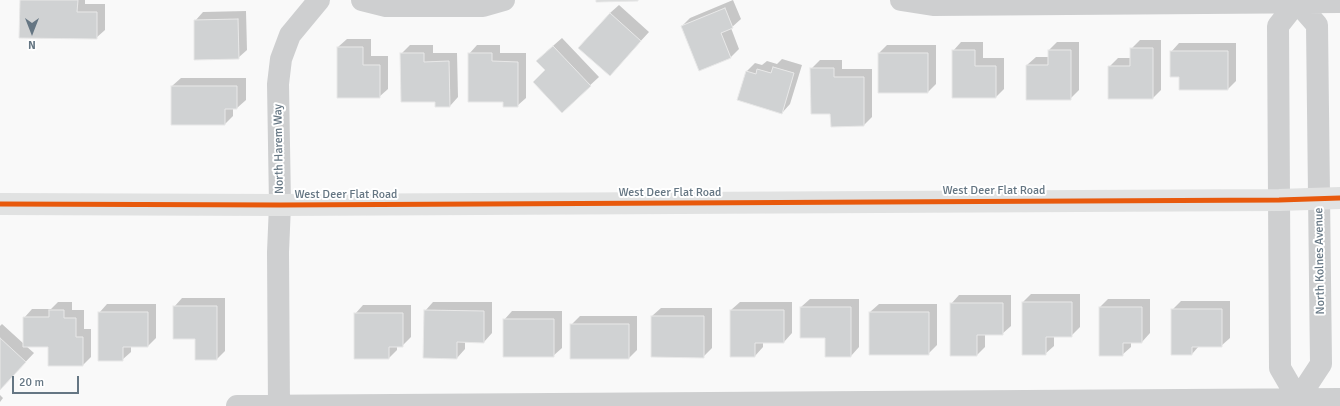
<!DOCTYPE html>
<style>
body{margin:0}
#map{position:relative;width:1340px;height:406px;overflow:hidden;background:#f9f9f9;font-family:Signika,sans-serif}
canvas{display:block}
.north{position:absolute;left:12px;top:12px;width:40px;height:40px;-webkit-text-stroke:3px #fff;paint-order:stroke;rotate:180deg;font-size:11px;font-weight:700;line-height:16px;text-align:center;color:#657683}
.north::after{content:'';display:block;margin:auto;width:14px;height:18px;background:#657683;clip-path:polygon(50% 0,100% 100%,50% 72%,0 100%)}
.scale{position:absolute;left:12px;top:376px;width:67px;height:18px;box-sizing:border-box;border:2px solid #657683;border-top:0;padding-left:5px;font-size:12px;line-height:14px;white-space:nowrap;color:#657683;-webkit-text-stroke:3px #fff;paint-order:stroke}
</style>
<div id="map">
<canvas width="1340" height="406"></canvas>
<div class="north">N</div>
<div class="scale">20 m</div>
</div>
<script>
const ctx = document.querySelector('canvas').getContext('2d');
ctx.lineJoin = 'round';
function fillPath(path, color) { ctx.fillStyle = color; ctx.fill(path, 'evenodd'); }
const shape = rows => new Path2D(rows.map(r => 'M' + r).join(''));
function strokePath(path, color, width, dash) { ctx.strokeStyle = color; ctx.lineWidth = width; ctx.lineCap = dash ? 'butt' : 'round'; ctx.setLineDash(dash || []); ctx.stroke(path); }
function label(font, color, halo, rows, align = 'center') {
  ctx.font = font + ' Signika,sans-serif'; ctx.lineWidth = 4; ctx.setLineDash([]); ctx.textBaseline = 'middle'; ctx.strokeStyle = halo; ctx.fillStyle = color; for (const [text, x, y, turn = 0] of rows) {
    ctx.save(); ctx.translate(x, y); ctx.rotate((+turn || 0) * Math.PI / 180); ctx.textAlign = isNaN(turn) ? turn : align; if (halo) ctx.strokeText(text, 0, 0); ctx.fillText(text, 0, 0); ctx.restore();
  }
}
fillPath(shape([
 [22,0,85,0,85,4,105,4,105,30,96,38],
 [733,0,741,19,731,28,739,49,731,57,682,26,690,18],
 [619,5,649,32,618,66,610,13],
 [246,11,247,50,238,58,195,21,203,12],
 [562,38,599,77,562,111,546,69,546,52],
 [347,39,371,39,371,56,388,56,388,89,379,97,338,47],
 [1140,40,1161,40,1161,90,1153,98,1109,67,1118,58,1131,58,1131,49],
 [961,42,983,42,983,58,1004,58,1004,89,996,97,953,51],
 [1057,42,1079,42,1079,90,1071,98,1027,65,1036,57,1049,57,1049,50],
 [1179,43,1236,43,1236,81,1228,89,1180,76,1171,52],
 [410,45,433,45,433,53,457,53,458,97,450,106,436,101,401,54],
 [477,45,500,45,500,53,526,53,526,98,517,106,504,101,469,54],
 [887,45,936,45,936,84,928,92,879,53],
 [782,59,802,65,790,104,782,113,747,71,755,63,762,65,767,61,777,64],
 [820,60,842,60,842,69,872,69,872,117,864,125,831,113,811,69],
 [181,78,246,78,246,100,237,108,233,108,233,116,225,124,172,86],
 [1031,294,1080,294,1080,327,1071,336,1054,336,1054,346,1045,354,1023,302],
 [959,295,1011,295,1011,326,1002,334,985,334,985,347,977,355,951,304],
 [182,298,225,298,225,351,217,359,196,338,174,307],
 [810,299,859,299,859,347,851,356,826,337,801,307],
 [1108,299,1150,299,1150,333,1142,342,1131,342,1131,347,1122,355,1100,307],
 [1181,301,1230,301,1230,338,1221,346,1199,346,1192,354,1172,310],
 [58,302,72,302,72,310,84,310,84,329,91,329,91,357,83,365,49,346,26,346,34,353,0,389,0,326,2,324,24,344,24,318,32,309,51,309],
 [433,302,492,302,492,333,484,342,465,341,465,349,457,358,425,311],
 [740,302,792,302,792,333,784,342,763,342,763,347,755,356,731,310],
 [107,304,156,304,156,338,148,346,131,346,131,352,122,360,99,313],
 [879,304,937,304,937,345,928,354,870,312],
 [363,305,411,305,411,337,402,346,397,346,397,350,389,358,355,314],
 [661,308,712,308,712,348,703,357,652,316],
 [512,311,562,311,562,348,553,356,504,320],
 [580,316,637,316,637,350,629,358,571,325],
 [0,395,3,398,0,402]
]), '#0003');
const building = shape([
 [20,0,78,0,77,12,97,12,97,39,19,38,20,0],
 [596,0,638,0,638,1,596,2,596,0],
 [725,8,733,28,721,33,731,58,699,71,681,26,725,8],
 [610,13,641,41,610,76,578,48,610,13],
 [238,19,239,59,194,60,194,20,238,19],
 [553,46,591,86,562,113,533,82,545,70,536,61,553,46],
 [337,47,363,47,363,65,380,65,380,98,337,98,337,47],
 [1130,48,1153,48,1153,99,1108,99,1108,66,1130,66,1130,48],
 [952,50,975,50,975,66,996,66,996,98,952,98,952,50],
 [1048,50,1071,50,1071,100,1026,100,1026,65,1048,65,1048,50],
 [1170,51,1228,51,1228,90,1179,90,1179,77,1170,77,1170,51],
 [400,53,424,53,424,62,449,61,450,107,435,107,435,102,401,102,400,53],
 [468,53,492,53,492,61,518,62,518,107,503,107,503,102,468,102,468,53],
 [878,53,928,53,928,93,878,93,878,53],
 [773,67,794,73,782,114,737,100,746,71,756,74,757,69,771,73,773,67],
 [810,68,834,68,834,77,864,77,864,126,831,127,830,114,811,114,810,68],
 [171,86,237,86,237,109,225,109,225,125,171,125,171,86],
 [1022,302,1072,302,1072,337,1046,337,1046,355,1022,355,1022,302],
 [950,303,1003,303,1003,335,977,335,977,356,950,356,950,303],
 [173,306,217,306,217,360,195,360,195,339,173,339,173,306],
 [800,307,851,307,851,357,825,357,825,338,800,338,800,307],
 [1099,307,1142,307,1142,343,1123,343,1123,356,1099,356,1099,307],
 [1171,309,1222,309,1222,347,1192,347,1192,355,1171,355,1171,309],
 [49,310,64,310,64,318,76,318,76,337,83,337,83,366,48,366,48,347,23,347,23,317,49,317,49,310],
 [424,310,484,311,484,343,457,342,457,359,423,358,424,310],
 [730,310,784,310,784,343,755,343,755,357,730,357,730,310],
 [98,312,148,312,148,347,123,347,123,361,98,361,98,312],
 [869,312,929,312,929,355,869,355,869,312],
 [354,313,403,313,403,347,389,347,389,359,354,359,354,313],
 [651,316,704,316,704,358,651,357,651,316],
 [503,319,554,319,554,357,503,357,503,319],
 [570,324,629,324,629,359,570,359,570,324],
 [0,338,26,362,0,390,0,338]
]);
fillPath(building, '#d0d2d3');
strokePath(building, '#e8e8e8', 1);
strokePath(shape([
 [362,0,386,6,483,6,504,0],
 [901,0,933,5,1340,2],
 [1298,399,1321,364,1317,25,1297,2,1278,26,1280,368,1298,399,1298,406],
 [237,406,1340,399],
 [279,406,278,252,280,205,278,84,281,59,290,35,319,0]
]), '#cecfd0', 22);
strokePath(shape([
 [0,204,280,205,1279,200,1340,198]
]), '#e1e2e2', 22);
strokePath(shape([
 [0,204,280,205,1279,200,1340,198]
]), '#e8590c', 5);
label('12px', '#657683', '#fff', [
 ["North Harem Way",279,149,-91],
 ["West Deer Flat Road",994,191],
 ["West Deer Flat Road",670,193],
 ["West Deer Flat Road",346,195],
 ["North Kolnes Avenue",1320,261,-91]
]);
</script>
